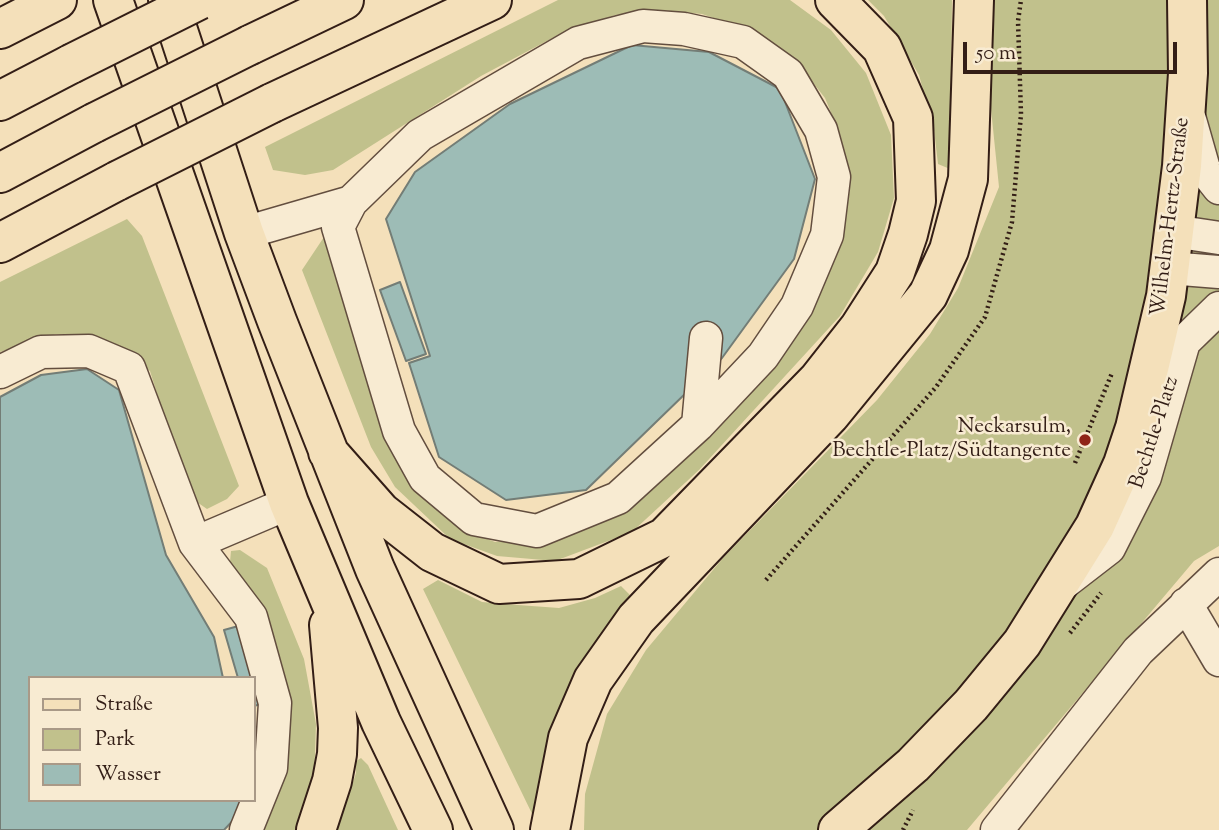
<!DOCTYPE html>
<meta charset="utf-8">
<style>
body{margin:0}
#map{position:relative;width:1219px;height:830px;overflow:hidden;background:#f4e0ba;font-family:"Sorts Mill Goudy",serif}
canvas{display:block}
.legend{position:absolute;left:28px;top:676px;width:228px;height:126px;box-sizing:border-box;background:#f8ebd2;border:2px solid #a99987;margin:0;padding:9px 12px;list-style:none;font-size:21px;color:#331e16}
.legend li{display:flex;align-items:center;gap:14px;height:35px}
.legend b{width:35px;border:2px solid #a99987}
.scale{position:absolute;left:963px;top:42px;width:214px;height:32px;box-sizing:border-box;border:4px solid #331e16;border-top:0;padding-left:9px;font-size:21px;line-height:24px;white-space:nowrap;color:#331e16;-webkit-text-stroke:5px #f8ebd2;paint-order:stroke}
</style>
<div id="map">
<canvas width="1219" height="830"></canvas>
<ul class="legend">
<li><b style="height:9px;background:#f4e0ba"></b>Straße</li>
<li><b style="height:19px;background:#c1c18c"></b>Park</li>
<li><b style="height:19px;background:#9dbcb6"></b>Wasser</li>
</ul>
<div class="scale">50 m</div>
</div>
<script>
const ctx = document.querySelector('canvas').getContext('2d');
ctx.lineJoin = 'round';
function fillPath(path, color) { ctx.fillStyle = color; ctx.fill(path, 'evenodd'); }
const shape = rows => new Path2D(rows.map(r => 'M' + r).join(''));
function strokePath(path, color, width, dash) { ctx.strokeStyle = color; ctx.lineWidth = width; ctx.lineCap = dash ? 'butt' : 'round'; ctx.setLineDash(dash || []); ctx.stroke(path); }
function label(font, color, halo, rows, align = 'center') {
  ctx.font = font + ' "Sorts Mill Goudy",serif'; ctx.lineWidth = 5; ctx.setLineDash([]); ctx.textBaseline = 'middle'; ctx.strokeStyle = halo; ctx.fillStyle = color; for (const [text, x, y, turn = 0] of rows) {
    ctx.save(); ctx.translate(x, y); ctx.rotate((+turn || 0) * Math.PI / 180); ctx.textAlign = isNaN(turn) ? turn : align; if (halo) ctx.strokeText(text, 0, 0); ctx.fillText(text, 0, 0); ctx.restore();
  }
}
fillPath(shape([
 [558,0,790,0,831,30,866,73,891,135,894,198,878,252,840,316,699,470,632,532,555,561,497,556,450,539,395,487,371,447,302,270,328,231,428,498,459,528,495,542,529,540,609,518,644,496,782,357,824,285,839,244,847,207,845,164,837,127,825,98,799,65,754,32,702,14,660,10,615,15,560,34,481,76,333,170,305,175,273,170,265,147],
 [868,0,952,0,950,169,938,164,934,130,919,75,884,16],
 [991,0,1219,0,1219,546,1194,561,967,830,584,830,585,794,607,714,646,650,723,558,877,400,930,334,958,288,999,187,991,109],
 [127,219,142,236,239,486,227,499,207,509,194,500,182,474,150,371,114,343,87,334,56,334,0,352,0,282],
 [240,550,267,568,304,659,316,724,314,784,298,830,263,830,287,766,290,724,281,661,265,615,230,562,231,551],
 [438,580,482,602,518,605,559,608,595,598,621,586,630,595,596,644,537,824,423,589],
 [361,758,368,765,398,830,337,830,356,773,355,762]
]), '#c1c18c');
const water = shape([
 [632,45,709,52,780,89,815,179,794,259,722,358,586,490,506,500,439,457,409,363,430,356,386,219,415,172,510,104,632,45],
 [400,282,426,354,406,361,380,290,400,282],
 [87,369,119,390,166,555,214,637,223,678,30,678,30,800,240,800,240,813,224,830,0,830,0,397,41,375,87,369],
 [242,625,264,703,254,706,254,678,238,678,224,630,242,625]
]);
fillPath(water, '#9dbcb6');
strokePath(water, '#737d76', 2);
const minor = shape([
 [1190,120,1204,169,1219,188],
 [1173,231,1219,238],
 [244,233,351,202,420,135,578,43,643,26,684,29,743,42,788,74,821,130,834,177,827,235,797,306,763,356,698,425,618,498,537,531,474,519,425,478,399,431,338,227,351,202],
 [1169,268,1219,272],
 [0,372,41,352,89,351,129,368,195,543,251,617,275,703,271,768,246,830],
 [698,425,706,338],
 [195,543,289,503],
 [1065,582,1109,548,1145,477,1184,342,1219,308],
 [1186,604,1219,660],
 [997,830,1138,651,1219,574]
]);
const major = shape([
 [838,830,913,765,971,705,1022,643,1095,526,1123,464,1135,428,1166,296,1182,166,1188,73,1187,0]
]);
const highway = shape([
 [113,0,289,503,381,722,433,830],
 [168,0,244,233,277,321,375,569,494,830],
 [0,29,57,0],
 [250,45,344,0],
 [0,101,71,64],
 [272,103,492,0],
 [0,173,94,123],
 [0,243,117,181],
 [328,452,381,512,432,552,499,584,579,579,665,537,818,380,859,328,895,272,908,234,916,201,913,118,882,48,835,0],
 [316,830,332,781,337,754,338,728,329,625],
 [550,830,568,738,593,680,636,619,830,415,928,295,949,250,968,179,974,0]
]);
strokePath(minor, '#634e3f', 35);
strokePath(major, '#331e16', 42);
strokePath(highway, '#331e16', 42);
strokePath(shape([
 [1075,463,1112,373],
 [766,580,936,387,985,317,1012,222,1021,114,1018,21,1021,0],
 [1070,633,1101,593],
 [903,830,913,810]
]), '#331e16', 4.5, [2, 3.5]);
strokePath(minor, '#f8ebd2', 32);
strokePath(major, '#f4e0ba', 38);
strokePath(highway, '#f4e0ba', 38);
const highwayBridge = shape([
 [71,64,199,0],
 [94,123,250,45],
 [117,181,272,103]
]);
strokePath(highwayBridge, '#331e16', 42, []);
strokePath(highwayBridge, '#f4e0ba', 38);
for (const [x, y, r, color] of [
 [1085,440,7,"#8f2418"]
]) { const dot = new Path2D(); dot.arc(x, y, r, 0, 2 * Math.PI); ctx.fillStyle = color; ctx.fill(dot); strokePath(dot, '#f8ebd2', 2.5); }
label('21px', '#331e16', '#f8ebd2', [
 ["Wilhelm-Hertz-Straße",1172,217,-83],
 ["Bechtle-Platz",1156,433,-72]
]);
label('21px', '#331e16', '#f8ebd2', [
 ["Neckarsulm,",1071,428],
 ["Bechtle-Platz/Südtangente",1071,452]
], 'right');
</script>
